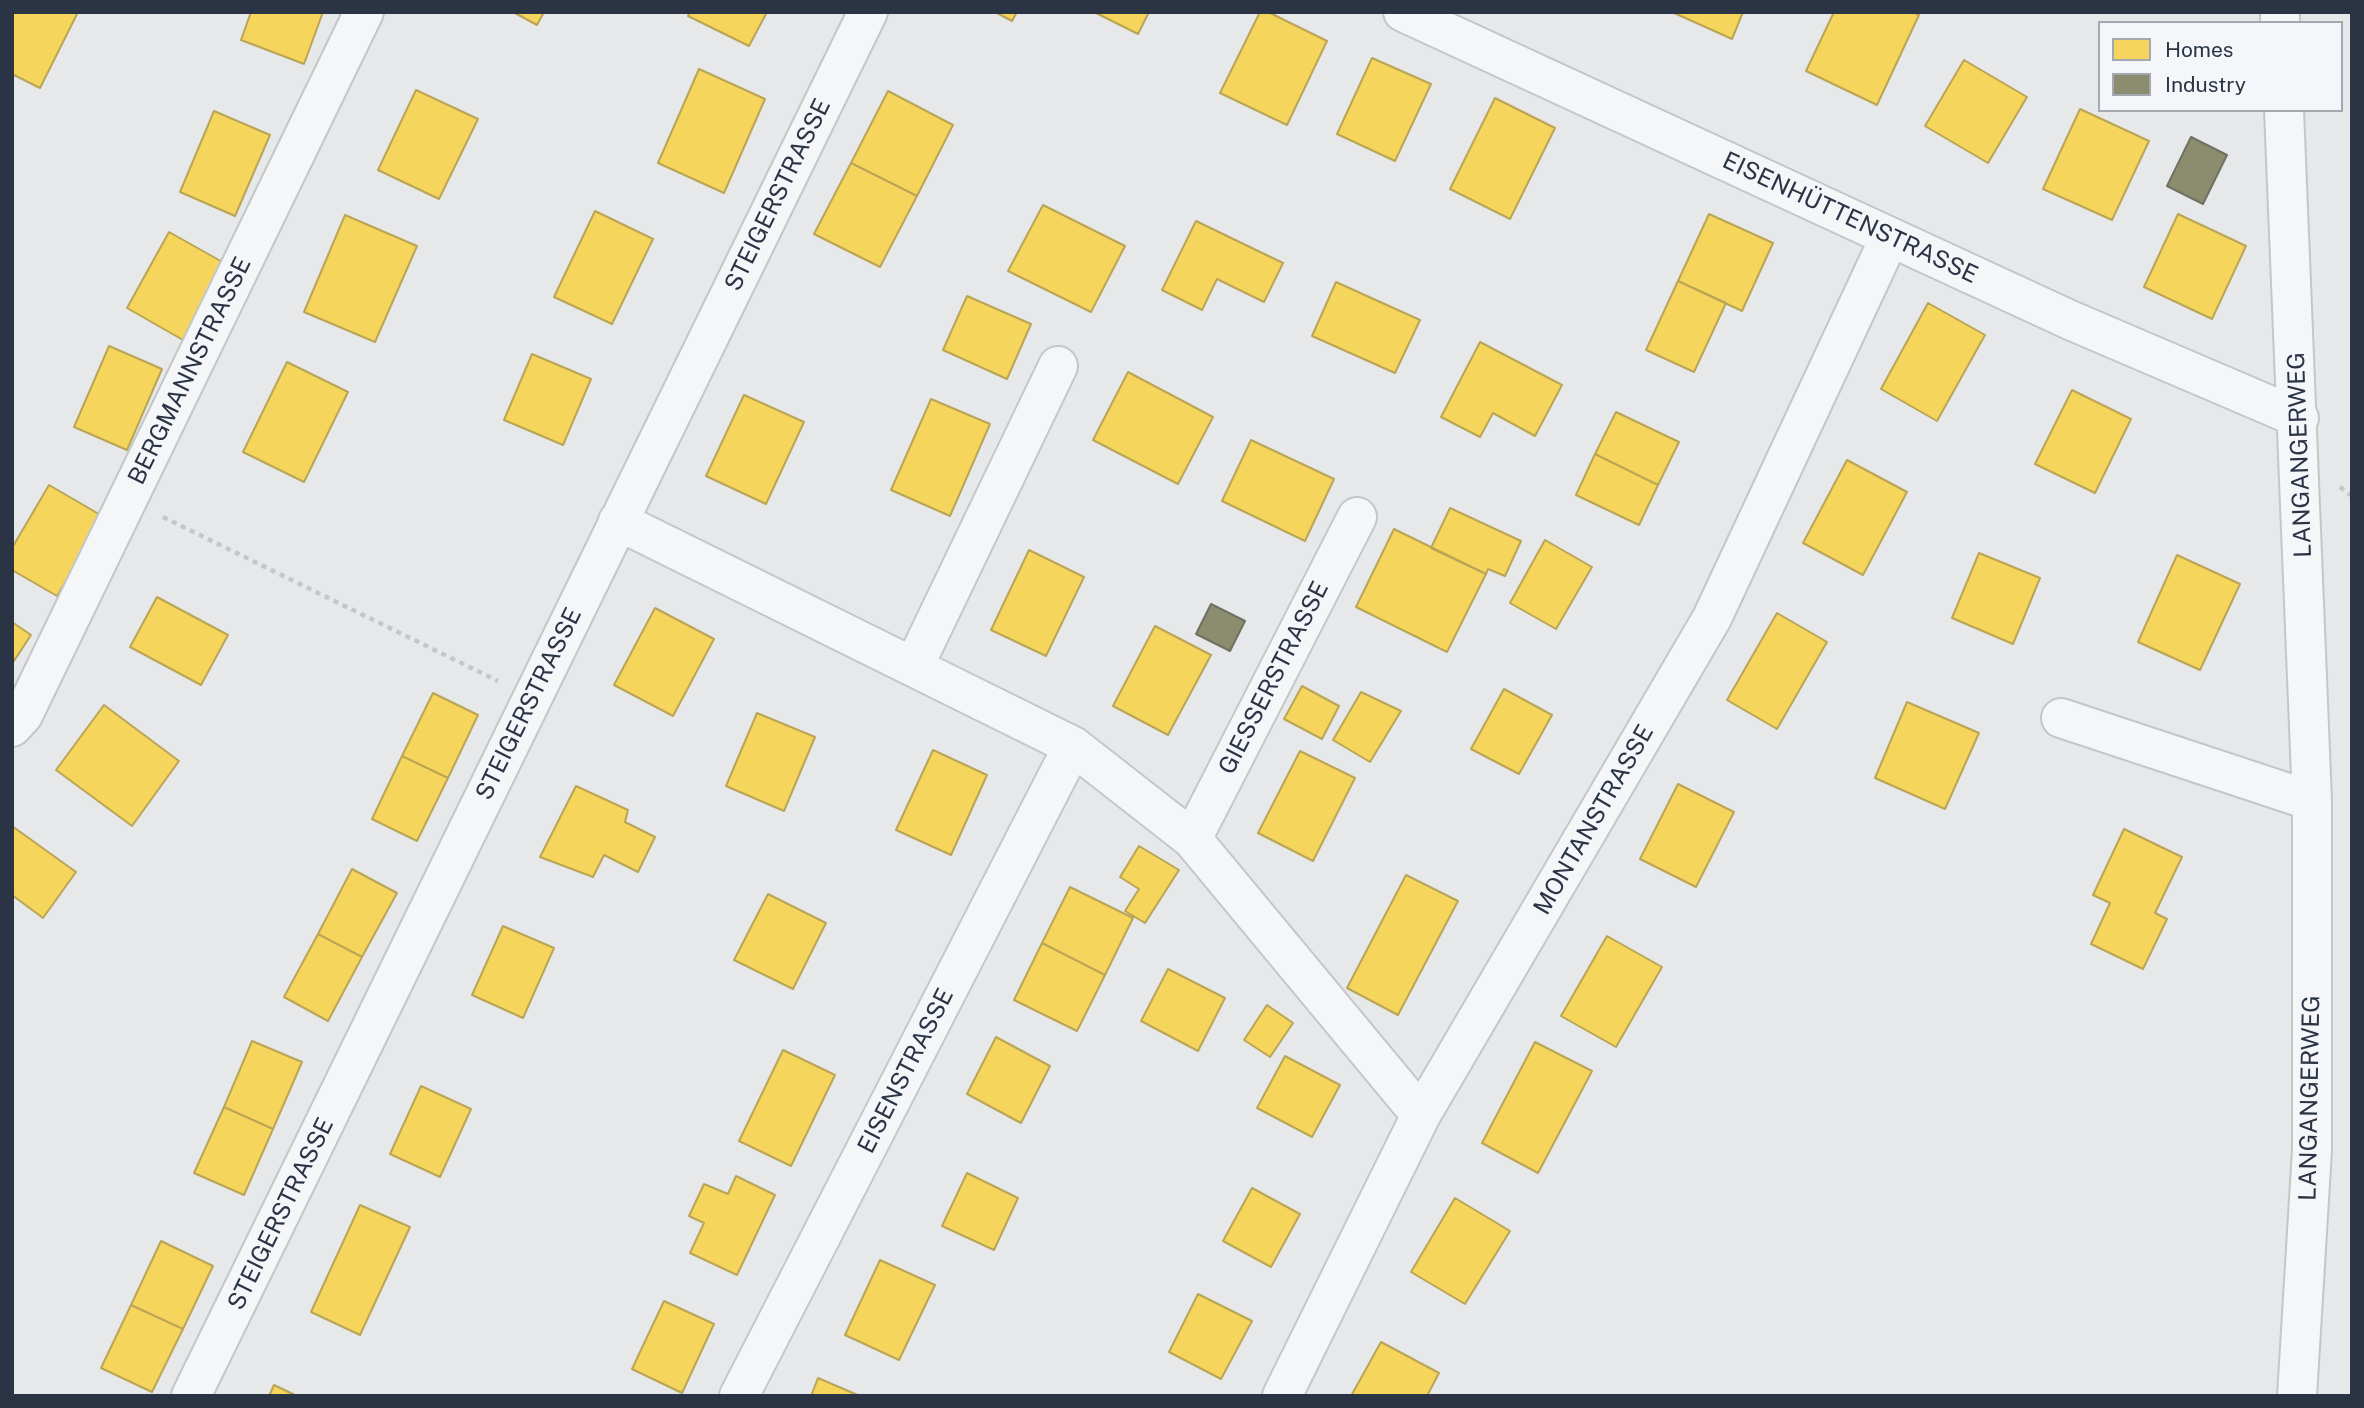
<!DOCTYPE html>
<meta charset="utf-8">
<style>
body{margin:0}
#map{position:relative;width:2364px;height:1408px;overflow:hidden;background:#e6e8ea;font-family:"Public Sans",sans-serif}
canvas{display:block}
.frame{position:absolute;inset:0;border:14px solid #2b3445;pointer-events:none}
.legend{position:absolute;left:2098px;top:21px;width:245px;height:91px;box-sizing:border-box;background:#f4f6f9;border:2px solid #a4a8b1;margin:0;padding:9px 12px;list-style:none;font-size:21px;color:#2b3445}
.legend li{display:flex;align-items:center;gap:14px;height:35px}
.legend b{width:35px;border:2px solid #a4a8b1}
</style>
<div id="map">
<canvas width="2364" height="1408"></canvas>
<div class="frame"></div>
<ul class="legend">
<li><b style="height:19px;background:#f6d55c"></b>Homes</li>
<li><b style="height:19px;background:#8c8c6e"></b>Industry</li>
</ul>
</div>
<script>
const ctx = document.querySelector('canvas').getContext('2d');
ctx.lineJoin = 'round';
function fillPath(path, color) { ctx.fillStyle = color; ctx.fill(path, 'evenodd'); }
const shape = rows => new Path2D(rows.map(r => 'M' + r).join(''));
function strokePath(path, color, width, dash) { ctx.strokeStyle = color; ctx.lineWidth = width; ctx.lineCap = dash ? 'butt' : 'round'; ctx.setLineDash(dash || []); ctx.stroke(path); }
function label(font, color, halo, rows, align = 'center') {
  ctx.font = font + ' "Public Sans",sans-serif'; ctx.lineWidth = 7; ctx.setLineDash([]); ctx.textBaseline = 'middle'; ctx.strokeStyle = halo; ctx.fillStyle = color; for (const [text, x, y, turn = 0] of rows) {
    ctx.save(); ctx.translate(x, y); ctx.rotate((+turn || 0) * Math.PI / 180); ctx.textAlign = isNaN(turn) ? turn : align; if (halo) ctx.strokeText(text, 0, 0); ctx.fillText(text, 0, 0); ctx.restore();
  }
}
const homes = shape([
 [12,12,78,12,40,88,12,74,12,12],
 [251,12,323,12,304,64,241,40,251,12],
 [513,12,544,12,537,25,513,12],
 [690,12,767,12,749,46,688,16,690,12],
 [995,12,1017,12,1012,21,995,12],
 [1094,12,1149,12,1138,34,1094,12],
 [1260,12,1268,12,1327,41,1287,125,1220,93,1260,12],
 [1672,12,1743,12,1732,39,1672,12],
 [1834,12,1913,12,1919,15,1877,105,1806,71,1834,12],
 [1372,58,1431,84,1395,161,1337,134,1372,58],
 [1964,60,2027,97,1988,163,1925,126,1964,60],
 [699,69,765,99,724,193,658,163,699,69],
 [416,90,478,119,439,199,378,170,416,90],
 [888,91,953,125,917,196,851,163,888,91],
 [1495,98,1555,128,1510,219,1450,189,1495,98],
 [2080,109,2149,141,2112,220,2043,189,2080,109],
 [214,111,270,135,235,216,180,192,214,111],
 [851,163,917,196,880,267,814,234,851,163],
 [1043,205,1125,246,1091,312,1008,271,1043,205],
 [595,211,653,239,612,324,554,297,595,211],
 [1709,214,1773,243,1742,311,1678,281,1709,214],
 [2178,214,2246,246,2212,319,2144,287,2178,214],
 [345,215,417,246,375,342,304,312,345,215],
 [1196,221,1283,263,1264,302,1217,279,1202,310,1162,290,1196,221],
 [169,232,226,264,183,340,127,308,169,232],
 [1678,281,1726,303,1694,372,1646,350,1678,281],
 [1336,282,1420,320,1395,373,1312,336,1336,282],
 [967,296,1031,324,1007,379,943,350,967,296],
 [1928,303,1985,335,1937,421,1881,389,1928,303],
 [1480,342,1562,385,1535,436,1493,413,1480,437,1441,417,1480,342],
 [109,346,162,369,127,450,74,427,109,346],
 [532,354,591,379,563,445,504,420,532,354],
 [287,362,348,392,304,482,243,452,287,362],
 [1128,372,1213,417,1178,484,1093,440,1128,372],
 [2072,390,2131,419,2095,493,2035,464,2072,390],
 [744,395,804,422,766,504,706,476,744,395],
 [931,399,990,424,950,516,891,490,931,399],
 [1616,412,1679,442,1658,485,1595,454,1616,412],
 [1251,440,1334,479,1305,541,1222,501,1251,440],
 [1595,454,1658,485,1639,525,1576,495,1595,454],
 [1847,460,1907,492,1863,575,1803,543,1847,460],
 [49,485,104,517,57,596,12,570,12,548,49,485],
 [1450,508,1521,541,1505,576,1488,569,1486,574,1431,548,1450,508],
 [1394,529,1486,574,1447,652,1356,607,1394,529],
 [1545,540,1592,567,1556,629,1510,603,1545,540],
 [1029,550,1084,577,1046,656,991,630,1029,550],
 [1979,553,2040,578,2013,644,1952,618,1979,553],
 [2177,555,2240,584,2200,670,2138,642,2177,555],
 [157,597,228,635,201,685,130,647,157,597],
 [655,608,714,639,673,716,614,685,655,608],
 [1777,613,1827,642,1777,729,1727,700,1777,613],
 [12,622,31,635,12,664,12,622],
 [1155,626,1211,655,1168,735,1113,706,1155,626],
 [1302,686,1339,706,1322,739,1284,719,1302,686],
 [1504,689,1552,715,1519,774,1471,749,1504,689],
 [1361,692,1401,711,1370,762,1333,740,1361,692],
 [433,693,478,715,448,778,402,756,433,693],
 [1907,702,1979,733,1945,809,1875,778,1907,702],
 [104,705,179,761,132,826,56,770,104,705],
 [757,713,815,737,784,811,726,786,757,713],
 [933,750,987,775,951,855,896,830,933,750],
 [1300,751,1355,778,1313,861,1258,833,1300,751],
 [402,756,448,778,417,841,372,819,402,756],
 [1678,784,1734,812,1696,887,1640,859,1678,784],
 [576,786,628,810,625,822,655,837,638,872,604,855,593,877,540,857,576,786],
 [12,826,76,872,43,918,12,895,12,826],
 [2124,829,2182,857,2155,913,2167,919,2143,969,2091,944,2110,903,2093,895,2124,829],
 [1139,846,1179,870,1145,923,1125,911,1139,889,1120,877,1139,846],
 [352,869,397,893,362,957,318,934,352,869],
 [1406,875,1458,901,1398,1015,1347,988,1406,875],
 [1070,887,1133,918,1105,975,1042,943,1070,887],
 [768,894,826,923,793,989,734,960,768,894],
 [503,926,554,948,523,1018,472,995,503,926],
 [318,934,362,957,328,1021,284,997,318,934],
 [1607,936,1662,967,1616,1047,1561,1016,1607,936],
 [1042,943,1105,975,1077,1031,1014,1000,1042,943],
 [1168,969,1225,998,1198,1051,1141,1021,1168,969],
 [1267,1005,1293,1023,1270,1057,1244,1040,1267,1005],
 [996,1037,1050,1066,1021,1123,967,1094,996,1037],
 [252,1041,302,1062,273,1129,224,1107,252,1041],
 [1535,1042,1592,1071,1538,1173,1482,1143,1535,1042],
 [783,1050,835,1075,791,1166,739,1141,783,1050],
 [1285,1056,1340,1085,1312,1137,1257,1108,1285,1056],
 [421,1086,471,1109,440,1177,390,1154,421,1086],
 [224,1107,273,1129,244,1195,194,1173,224,1107],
 [967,1173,1018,1198,994,1250,942,1226,967,1173],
 [736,1176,775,1195,737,1275,690,1253,704,1223,689,1216,704,1184,728,1194,736,1176],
 [1252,1188,1300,1214,1271,1267,1223,1241,1252,1188],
 [1455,1198,1510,1231,1465,1304,1411,1272,1455,1198],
 [360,1205,410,1227,360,1335,311,1312,360,1205],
 [161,1241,213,1266,183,1329,131,1305,161,1241],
 [880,1260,935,1285,899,1360,845,1335,880,1260],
 [1198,1294,1252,1321,1221,1379,1169,1352,1198,1294],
 [664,1301,714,1324,682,1393,632,1369,664,1301],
 [131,1305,183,1329,152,1392,101,1368,131,1305],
 [1381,1342,1439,1373,1427,1396,1351,1396,1381,1342],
 [818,1378,860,1396,811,1396,818,1378],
 [274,1385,297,1396,269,1396,274,1385]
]);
fillPath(homes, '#f6d55c');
strokePath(homes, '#b9a555', 2);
const industry = shape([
 [2191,137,2227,155,2203,204,2167,186,2191,137],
 [1211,604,1245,621,1230,651,1196,634,1211,604]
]);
fillPath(industry, '#8c8c6e');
strokePath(industry, '#6f7262', 2);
const street = shape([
 [1403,12,2070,320,2299,418],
 [2280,12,2280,23],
 [2284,110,2312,801,2312,1150,2297,1396],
 [618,521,1073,746,1192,839,1421,1115],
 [914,666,1058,366],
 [2061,718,2312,801],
 [12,727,23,715,364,12],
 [1192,839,1357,517],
 [191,1396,868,12],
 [739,1396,1073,746],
 [1282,1396,1421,1115,1712,618,1890,237]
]);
strokePath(street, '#c4c6c8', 42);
strokePath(shape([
 [2340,487,2352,496],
 [163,517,498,681]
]), '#c5c6ca', 4.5, [5, 5]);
strokePath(street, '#f5f6f7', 38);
label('24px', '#2b3445', '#f4f6f9', [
 ["STEIGERSTRASSE",778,195,-64],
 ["EISENHÜTTENSTRASSE",1850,218,25],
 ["BERGMANNSTRASSE",190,371,-64],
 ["LANGANGERWEG",2300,455,-92],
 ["GIESSERSTRASSE",1274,678,-63],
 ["STEIGERSTRASSE",529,704,-64],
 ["MONTANSTRASSE",1594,820,-60],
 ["EISENSTRASSE",906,1071,-63],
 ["LANGANGERWEG",2310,1098,-89],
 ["STEIGERSTRASSE",281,1214,-64]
]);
</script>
